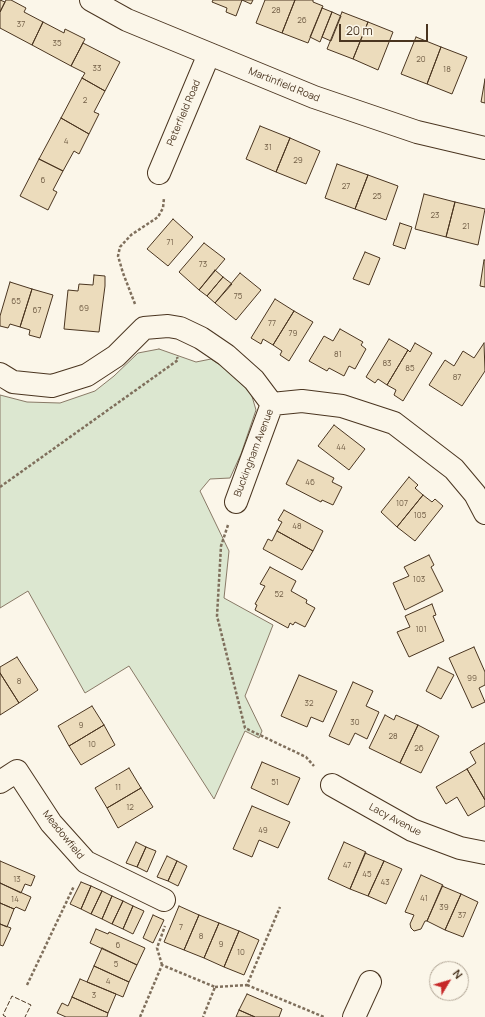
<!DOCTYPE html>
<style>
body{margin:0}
#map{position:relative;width:485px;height:1017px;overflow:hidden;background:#fbf6e9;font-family:Manrope,sans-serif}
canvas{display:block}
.north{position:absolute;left:429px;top:961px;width:40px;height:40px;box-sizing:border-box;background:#fbf6e9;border:1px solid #b4a999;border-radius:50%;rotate:52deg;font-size:11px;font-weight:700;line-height:16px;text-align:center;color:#4a3520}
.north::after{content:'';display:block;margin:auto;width:14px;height:18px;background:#c62828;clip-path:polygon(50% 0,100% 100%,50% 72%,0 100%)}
.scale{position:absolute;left:339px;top:24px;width:89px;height:18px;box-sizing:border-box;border:2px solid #4a3520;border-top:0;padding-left:5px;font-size:12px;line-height:14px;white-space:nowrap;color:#4a3520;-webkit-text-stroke:3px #fbf6e9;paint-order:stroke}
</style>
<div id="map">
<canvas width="485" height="1017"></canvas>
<div class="north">N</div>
<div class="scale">20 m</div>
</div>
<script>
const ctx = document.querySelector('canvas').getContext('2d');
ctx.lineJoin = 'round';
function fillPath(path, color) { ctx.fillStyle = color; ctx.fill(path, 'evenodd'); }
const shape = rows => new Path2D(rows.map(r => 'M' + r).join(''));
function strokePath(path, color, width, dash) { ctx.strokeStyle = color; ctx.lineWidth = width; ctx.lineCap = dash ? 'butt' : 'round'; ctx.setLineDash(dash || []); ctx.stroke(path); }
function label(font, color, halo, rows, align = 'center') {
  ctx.font = font + ' Manrope,sans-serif'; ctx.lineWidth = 3; ctx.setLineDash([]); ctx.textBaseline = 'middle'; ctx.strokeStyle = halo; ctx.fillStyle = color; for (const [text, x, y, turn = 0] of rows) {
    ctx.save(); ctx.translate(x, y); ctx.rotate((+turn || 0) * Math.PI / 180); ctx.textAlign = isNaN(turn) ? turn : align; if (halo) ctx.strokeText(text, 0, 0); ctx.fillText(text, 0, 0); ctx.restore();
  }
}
const green = shape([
 [159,349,196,362,211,359,226,369,251,393,256,410,241,454,230,478,210,479,200,491,229,551,224,598,273,625,245,696,262,731,259,738,245,731,214,799,129,666,85,693,28,591,0,608,0,395,27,402,60,403,95,391,114,376,138,353,159,349]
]);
fillPath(green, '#dce7d0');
strokePath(green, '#887966', 1);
const building = shape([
 [0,0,5,2,0,12,0,0],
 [6,0,11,0,26,8,24,12,43,22,32,45,0,28,0,12,6,0],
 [213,0,242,0,236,16,226,12,227,8,212,2,213,0],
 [242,0,253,0,251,4,242,0],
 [265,0,295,0,282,33,256,23,265,0],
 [295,0,313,0,313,2,323,6,308,43,282,33,295,0],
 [322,8,332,12,320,42,310,37,322,8],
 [332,12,341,16,331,41,322,37,332,12],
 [342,12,368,22,353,59,327,49,342,12],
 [43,22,64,33,65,29,85,39,71,66,32,45,43,22],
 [368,22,393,32,378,70,353,59,368,22],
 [416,37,441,47,427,84,401,74,416,37],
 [83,43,120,62,105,91,82,78,85,73,71,66,83,43],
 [441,47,467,57,452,94,427,84,441,47],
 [82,78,105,91,94,112,99,114,89,134,61,118,82,78],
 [485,79,485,103,481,102,485,79],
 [61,118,89,134,79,154,74,151,63,171,39,159,61,118],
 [260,126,290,138,276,172,246,159,260,126],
 [290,138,320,151,306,184,276,172,290,138],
 [39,159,63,171,53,190,57,192,48,210,20,196,39,159],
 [337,164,368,175,355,209,325,198,337,164],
 [368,175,398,186,386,220,355,209,368,175],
 [424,194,455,202,446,237,415,229,424,194],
 [455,202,485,209,478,245,446,237,455,202],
 [173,219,193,237,168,266,147,249,173,219],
 [400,223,412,227,405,249,393,245,400,223],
 [204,243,225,259,199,290,179,272,204,243],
 [365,252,380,258,369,285,353,279,365,252],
 [484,260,485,260,485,287,480,286,484,260],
 [215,270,223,277,207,296,199,290,215,270],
 [240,273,261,290,236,320,215,303,240,273],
 [94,275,105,276,105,286,99,332,64,329,68,290,78,291,79,284,93,285,94,275],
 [223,277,232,284,215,303,207,296,223,277],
 [10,282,32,289,20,327,10,324,8,328,0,326,0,316,10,282],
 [32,289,53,295,40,338,29,335,30,330,20,327,32,289],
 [275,299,294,311,273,345,263,339,261,344,251,338,275,299],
 [294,311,313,322,289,361,280,355,282,351,273,345,294,311],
 [340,329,363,342,361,345,366,349,355,369,349,366,344,376,329,368,327,371,309,361,324,336,333,341,340,329],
 [389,339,408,350,387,385,378,379,375,383,366,377,389,339],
 [415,343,432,353,403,401,394,395,396,390,387,385,408,350,410,352,415,343],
 [484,343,485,371,462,406,429,385,445,360,454,366,463,351,474,358,484,343],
 [334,425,365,449,349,470,318,446,334,425],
 [298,460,334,478,332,482,342,487,333,505,322,500,321,502,286,484,298,460],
 [409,477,418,485,415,488,423,495,397,527,381,512,409,477],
 [423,495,432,502,435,499,443,506,415,541,397,527,423,495],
 [284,510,323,531,313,551,277,531,282,522,278,520,284,510],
 [277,531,313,551,302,570,263,549,268,539,272,541,277,531],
 [429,555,434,565,431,567,443,591,405,610,393,583,409,576,404,567,429,555],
 [270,567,296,581,291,591,307,600,306,603,315,608,305,627,295,622,293,625,290,623,288,628,255,610,257,605,255,604,265,586,260,584,270,567],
 [432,604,436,615,433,616,444,641,409,657,397,632,410,627,405,616,432,604],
 [474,647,485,672,485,685,479,688,485,702,472,708,449,658,474,647],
 [17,657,38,690,19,703,0,673,0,667,17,657],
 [438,667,454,675,441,699,426,691,438,667],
 [0,673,19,703,0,715,0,673],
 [299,675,337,691,323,722,311,717,307,727,281,716,299,675],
 [353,682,373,691,366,706,379,712,367,739,355,733,349,745,329,736,353,682],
 [92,706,104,725,69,746,58,726,92,706],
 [385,715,394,720,396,715,418,725,400,763,369,748,385,715],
 [104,725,115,745,81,765,69,746,104,725],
 [418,725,439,736,421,773,400,763,418,725],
 [485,743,485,800,467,769,476,763,470,752,485,743],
 [262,762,300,778,288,805,251,788,262,762],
 [129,768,141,788,107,808,95,788,129,768],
 [467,769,485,800,485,806,468,816,457,797,446,804,436,787,467,769],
 [141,788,153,807,118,828,107,808,141,788],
 [252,806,290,822,278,848,259,840,252,857,233,849,252,806],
 [136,842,146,847,137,867,126,863,136,842],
 [344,842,366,852,350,889,328,879,344,842],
 [146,847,156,851,147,872,137,867,146,847],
 [365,853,384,861,368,896,350,889,365,853],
 [167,856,177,861,168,881,157,877,167,856],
 [0,861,35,876,31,886,25,884,21,893,0,883,0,861],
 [177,861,187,866,178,886,168,881,177,861],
 [384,861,402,869,386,904,368,896,384,861],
 [421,875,443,885,427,921,425,921,421,929,414,931,411,928,410,924,414,915,405,912,421,875],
 [81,882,91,886,81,909,70,904,81,882],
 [0,883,31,897,25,911,16,907,14,909,0,903,0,883],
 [91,886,102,891,91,914,81,909,91,886],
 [442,886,461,894,445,930,427,921,442,886],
 [102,891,112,896,102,919,91,914,102,891],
 [461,894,478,902,463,937,445,930,461,894],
 [112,896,123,901,112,924,102,919,112,896],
 [123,901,133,906,123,929,112,924,123,901],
 [0,903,14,909,7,927,0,924,0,903],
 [133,906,144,911,133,934,123,929,133,906],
 [179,906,199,915,184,950,164,942,179,906],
 [153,915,164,920,153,943,143,938,153,915],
 [199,915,219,923,204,958,184,950,199,915],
 [219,923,239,931,224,967,204,958,219,923],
 [0,924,11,928,3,946,0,945,0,924],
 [96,929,108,934,109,932,145,948,137,965,90,943,96,929],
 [239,931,259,940,244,975,224,967,239,931],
 [102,948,137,965,129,982,94,966,102,948],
 [94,966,129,982,123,997,87,982,94,966],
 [80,979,116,994,108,1013,72,997,80,979],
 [247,994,282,1009,279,1017,255,1017,239,1010,247,994],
 [72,997,108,1013,107,1017,66,1017,57,1013,62,1003,68,1006,72,997],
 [239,1010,255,1017,236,1017,239,1010]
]);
fillPath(building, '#ecdcbc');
strokePath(building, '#4a3520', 1);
const minor = shape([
 [91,0,127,20,314,97,417,132,485,148],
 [159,173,209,54],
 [0,374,13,382,52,386,87,375,116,356,144,328,168,326,180,328,201,338,226,355,254,380,272,404,302,401,342,406,394,423,454,469,475,494,485,513],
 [236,502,272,404],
 [0,782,17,771,51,823,86,862,164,900],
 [332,785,412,830,460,848,485,853],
 [354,1017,370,982]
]);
strokePath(minor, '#4a3520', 24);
strokePath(shape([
 [135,304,123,273,118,256,120,247,131,235,158,217,163,208,164,198],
 [0,487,178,360,177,357],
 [228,525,221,546,217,616,245,728,306,757,314,766],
 [162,965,157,948,165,926],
 [27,985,74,886],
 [247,985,324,1017],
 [215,987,247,985,280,907],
 [140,1017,162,965,215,987,203,1017]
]), '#7f6f5c', 2.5, [3, 2]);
strokePath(minor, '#fbf6e9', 22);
strokePath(shape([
 [6,1017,3,1015,12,996,31,1005,25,1017]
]), '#4a3520', 1, [5, 2]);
label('8px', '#725f47', null, [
 ["28",276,11],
 ["26",302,21],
 ["37",21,25],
 ["35",57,44],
 ["20",421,60],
 ["33",97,69],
 ["18",447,70],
 ["2",85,101],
 ["4",66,142],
 ["31",268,148],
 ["29",298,161],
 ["6",43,181],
 ["27",346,187],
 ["25",377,197],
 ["23",435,216],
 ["21",466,227],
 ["71",170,243],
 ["73",203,265],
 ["75",238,297],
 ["65",16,302],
 ["69",84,309],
 ["67",37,311],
 ["77",272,324],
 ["79",293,334],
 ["81",338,355],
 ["83",387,364],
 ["85",410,369],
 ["87",457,378],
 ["44",341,448],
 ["46",310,483],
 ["107",402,504],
 ["105",420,516],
 ["48",297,527],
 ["103",419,580],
 ["52",279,595],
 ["101",421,630],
 ["99",472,679],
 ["8",19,682],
 ["32",309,704],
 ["30",355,723],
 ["9",81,726],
 ["28",393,737],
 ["10",92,745],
 ["26",419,749],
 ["51",275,783],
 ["11",118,788],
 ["12",130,808],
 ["49",263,831],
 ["47",347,866],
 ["45",367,875],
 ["13",17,880],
 ["43",385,883],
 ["41",424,899],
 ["14",15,900],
 ["39",444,908],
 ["37",462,916],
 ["7",181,928],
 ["8",201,937],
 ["9",221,945],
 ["6",118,946],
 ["10",241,953],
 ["5",116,965],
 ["4",108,982],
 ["3",94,996]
]);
label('10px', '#4a3520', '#fbf6e9', [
 ["Martinfield Road",284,85,22],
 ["Peterfield Road",184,113,-67],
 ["Buckingham Avenue",254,453,-69],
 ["Lacy Avenue",395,820,28],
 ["Meadowfield",63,835,51]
]);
</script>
